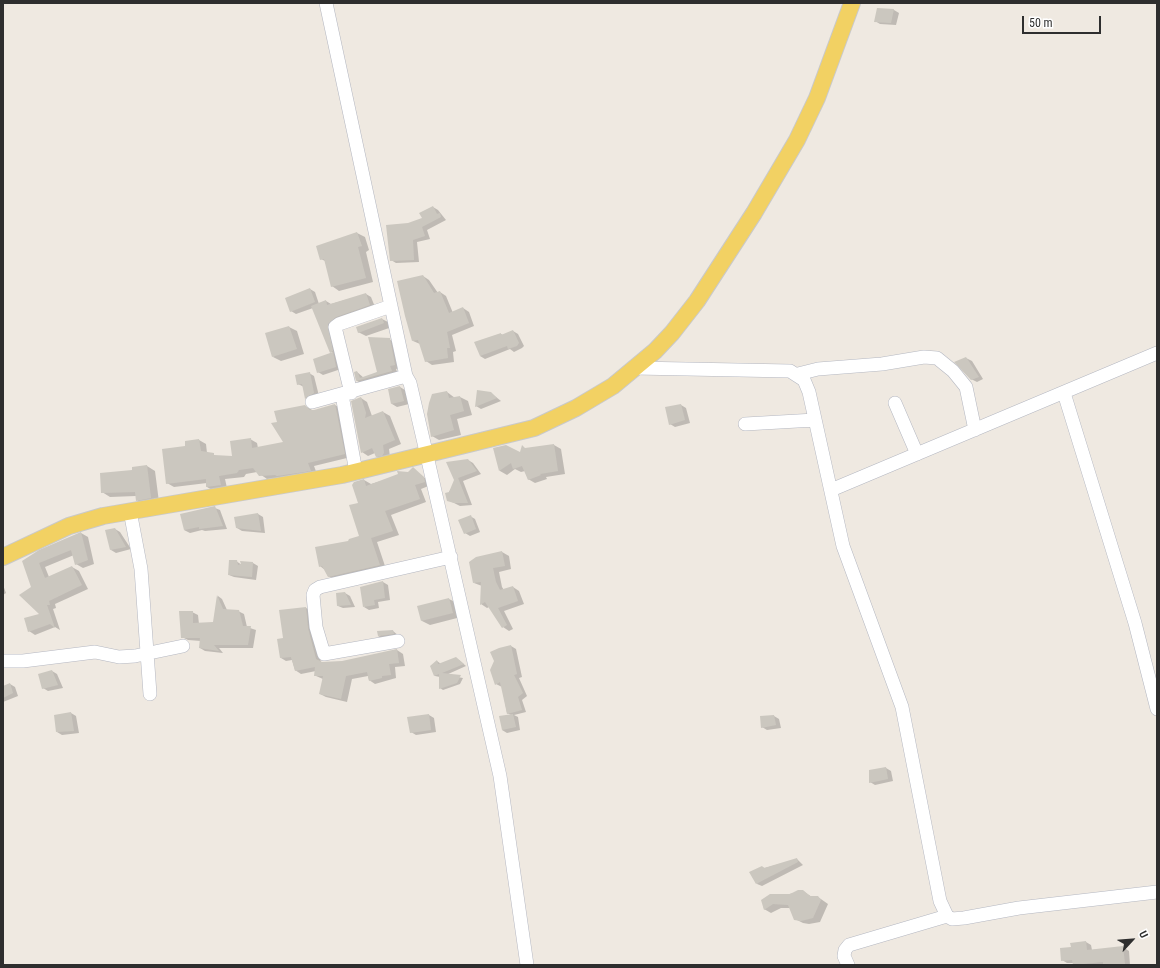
<!DOCTYPE html>
<style>
body{margin:0}
#map{position:relative;width:1160px;height:968px;overflow:hidden;background:#efe9e1;font-family:"Roboto Condensed",sans-serif}
canvas{display:block}
.frame{position:absolute;inset:0;border:4px solid #2e2e2e;pointer-events:none}
.north{position:absolute;left:1112px;top:920px;width:40px;height:40px;-webkit-text-stroke:3px #fff;paint-order:stroke;rotate:64deg;font-size:11px;font-weight:700;line-height:16px;text-align:center;color:#2e2e2e}
.north::after{content:'';display:block;margin:auto;width:14px;height:18px;background:#2e2e2e;clip-path:polygon(50% 0,100% 100%,50% 72%,0 100%)}
.scale{position:absolute;left:1022px;top:16px;width:79px;height:18px;box-sizing:border-box;border:2px solid #2e2e2e;border-top:0;padding-left:5px;font-size:12px;line-height:14px;white-space:nowrap;color:#2e2e2e;-webkit-text-stroke:3px #fff;paint-order:stroke}
</style>
<div id="map">
<canvas width="1160" height="968"></canvas>
<div class="frame"></div>
<div class="north">U</div>
<div class="scale">50 m</div>
</div>
<script>
const ctx = document.querySelector('canvas').getContext('2d');
ctx.lineJoin = 'round';
function fillPath(path, color) { ctx.fillStyle = color; ctx.fill(path, 'evenodd'); }
const shape = rows => new Path2D(rows.map(r => 'M' + r).join(''));
function strokePath(path, color, width, dash) { ctx.strokeStyle = color; ctx.lineWidth = width; ctx.lineCap = dash ? 'butt' : 'round'; ctx.setLineDash(dash || []); ctx.stroke(path); }
fillPath(shape([
 [878,9,894,10,899,13,896,25,880,24,875,21],
 [433,207,438,210,446,220,427,230,430,239,417,242,419,262,396,263,391,260],
 [357,233,365,237,369,250,366,252,373,282,339,291,332,286,325,261,321,259],
 [423,276,429,280,438,293,440,292,446,296,453,313,463,308,469,312,474,326,452,335,456,351,453,352,454,362,432,365,426,361,420,344,413,341],
 [310,289,315,292,319,304,326,301,331,304,366,294,371,297,375,307,342,319,341,369,323,375,318,372,333,353,331,352,313,308,296,314,291,311],
 [382,319,390,323,392,327,366,336,358,332],
 [289,327,297,331,304,354,281,361,273,357],
 [513,331,518,334,524,346,522,348,514,352,510,349,485,359,480,356,501,334,503,335],
 [389,339,395,343,400,368,396,369,398,375,363,384,357,381,355,373,357,372,364,378,378,372],
 [966,358,972,361,983,379,977,382,971,379],
 [309,373,314,376,319,396,311,401,306,398,304,387,298,384],
 [400,387,405,390,409,404,397,407,392,404,389,390],
 [447,392,455,398,460,397,468,401,472,415,457,419,461,435,439,440,432,436],
 [491,393,501,401,481,409,476,406],
 [361,398,367,402,372,416,383,412,390,416,401,444,389,449,390,457,383,460,376,456,375,453,368,456,362,452],
 [335,405,342,409,351,457,314,466,317,474,267,479,257,472,246,474,244,477,225,479,227,488,214,491,207,487,207,483,174,487,167,483,187,447,199,440,206,444,207,453,217,456,234,457,250,439,257,443,258,448,284,443,278,423,305,406,314,411],
 [681,405,686,408,690,423,675,427,670,424],
 [554,445,561,449,565,474,546,477,547,479,535,483,528,479,525,471,521,472,515,469,507,475,500,471,494,449,520,454,527,449],
 [468,460,473,463,481,474,463,481,472,505,460,506,448,500,449,492],
 [147,466,155,471,159,502,144,505,137,500,136,496,110,497,102,492,133,470],
 [413,469,430,482,431,485,421,489,426,502,391,515,399,535,377,542,386,569,336,580,328,576,325,570,320,566,349,542,360,536,359,503,364,480,371,484,408,473],
 [215,508,220,510,227,529,205,531,202,530,190,533,184,530],
 [258,514,263,517,265,533,242,531,237,528],
 [470,516,475,519,480,532,470,536,465,533],
 [115,529,120,532,131,549,116,553,111,550],
 [81,533,88,537,94,564,83,568,76,564,74,555,45,567,49,577,72,567,79,571,88,589,55,604,56,608,53,609,60,630,55,627,35,635,29,631,41,614,32,587,40,551],
 [502,552,509,556,511,569,499,572,502,587,504,590,513,587,519,591,524,604,504,611,513,629,509,631,503,627,489,607,487,608,481,604,482,586,474,583],
 [236,561,242,565,253,563,258,566,256,580,234,577,229,575],
 [383,582,388,585,390,600,378,602,379,608,369,610,364,607],
 [3,585,6,593,3,595],
 [345,593,350,596,355,607,343,608,338,606],
 [218,596,222,599,227,610,238,611,244,614,247,627,256,630,253,648,219,648,223,653,205,651,200,648,201,641,188,640,182,637,192,612,198,615,199,624,214,623],
 [449,599,457,603,461,617,430,625,422,621,418,607],
 [306,608,312,611,313,632,321,662,342,662,397,650,403,654,405,666,395,667,396,678,375,684,369,680,368,676,352,679,347,702,326,697,320,694,323,679,316,676,316,671,301,674,295,670,292,660,286,661,281,658,284,639],
 [393,631,399,636,383,639,378,636],
 [511,646,516,649,522,677,519,678,527,696,522,700,526,712,514,715,518,717,520,730,507,733,502,730,511,715,507,713,502,687,496,684,491,670,500,649],
 [459,660,466,666,446,675,463,678,460,684,443,690,440,688,440,677,435,676,431,666,437,661,441,664],
 [52,671,57,674,63,688,48,691,43,688],
 [10,684,15,687,18,696,3,702,3,687],
 [71,713,76,716,79,733,62,735,57,732],
 [429,715,434,718,436,732,416,735,411,732],
 [774,716,779,719,781,728,767,730,762,727],
 [886,768,891,771,893,781,875,785,870,782],
 [797,859,803,865,762,886,757,884,762,867,765,868],
 [803,891,812,897,818,897,828,904,820,922,809,924,803,923,795,919,790,908,781,908,771,913,764,909,762,900],
 [1086,942,1091,945,1092,950,1123,947,1129,951,1130,965,1074,965,1074,963,1067,963,1062,960,1072,948]
]), '#0003');
fillPath(shape([
 [877,8,894,9,891,23,874,22],
 [433,206,437,214,440,213,441,217,422,227,425,236,413,240,414,260,390,261,386,225,408,223,422,218,419,213],
 [357,232,362,246,358,247,366,278,331,287,324,259,320,260,316,246],
 [423,275,434,293,440,291,449,313,463,307,469,323,447,332,450,348,447,348,448,358,425,362,418,340,412,341,405,316,397,281],
 [310,288,315,302,290,312,285,298],
 [366,293,370,305,336,317,328,324,333,351,330,353,311,306,326,300,327,305],
 [382,318,384,323,358,333,356,327],
 [289,326,297,349,272,357,265,333],
 [513,330,519,343,517,346,508,349,507,346,480,356,474,342,501,333,501,335],
 [368,337,390,338,395,365,390,366,392,371,356,381,354,372,357,371,360,378,377,372],
 [333,352,336,367,317,373,313,359],
 [966,357,979,377,971,380,954,362],
 [310,372,314,393,305,399,302,384,297,385,295,375],
 [400,386,404,401,391,404,388,389],
 [477,390,491,392,497,398,475,407],
 [447,391,449,398,460,396,464,411,450,415,454,430,431,437,427,414,429,403,432,394],
 [361,397,366,413,365,418,383,411,395,440,383,445,384,453,382,456,376,457,372,448,361,453,351,401],
 [335,404,345,454,308,463,311,471,277,476,275,475,259,476,253,468,239,470,237,473,219,476,221,485,206,487,206,479,166,484,162,449,185,446,185,441,199,439,201,451,214,453,214,455,232,456,230,441,251,438,252,448,283,442,271,423,277,422,274,411,305,405,310,410,314,410],
 [681,404,685,420,669,425,665,407],
 [554,444,558,471,540,474,541,475,528,480,522,466,513,469,511,463,499,471,493,448,506,445,520,452,522,445,525,448],
 [468,459,477,471,458,478,468,503,454,503,447,501,445,493,449,492,454,480,446,462],
 [147,465,151,498,136,501,135,492,101,493,100,473,132,470,132,467],
 [413,467,424,477,425,482,415,485,420,499,385,511,393,531,371,538,380,565,328,577,322,566,319,567,315,547,348,541,349,539,359,536,349,505,358,503,352,485,354,482,364,479,366,486,398,474,397,471,408,472],
 [215,506,223,526,199,529,199,527,184,530,180,514],
 [258,513,261,531,236,528,234,517],
 [471,515,476,529,464,534,458,520],
 [115,528,126,547,110,550,105,530],
 [81,532,88,560,75,565,71,550,39,563,45,578,72,566,82,585,49,601,50,605,47,605,55,628,50,624,28,632,24,618,39,614,19,595,31,587,22,561,39,550],
 [502,551,505,566,493,568,496,582,500,590,513,586,518,601,498,608,507,625,502,628,485,602,480,605,481,582,473,583,469,562,476,557],
 [229,560,237,560,238,565,241,564,240,561,253,562,252,577,228,575],
 [383,581,385,598,374,600,375,605,363,607,360,587],
 [345,592,351,605,337,606,336,593],
 [217,595,223,609,239,610,243,626,251,626,248,645,214,645,219,651,199,648,200,638,181,638,179,611,193,611,193,623,213,622],
 [449,598,453,613,421,621,417,606],
 [306,607,308,628,316,659,322,662,342,661,397,649,399,663,389,664,391,675,382,676,382,678,369,681,367,672,346,676,341,699,319,694,323,676,314,676,315,667,295,671,291,657,280,658,277,639,283,638,279,610],
 [393,630,394,634,378,636,377,631],
 [511,645,517,674,514,675,523,693,518,697,522,710,507,714,500,682,495,685,490,670,494,661,490,652,499,648],
 [456,657,464,664,442,673,461,675,457,683,439,689,439,674,434,676,430,666,437,660,438,664],
 [52,670,58,685,42,689,38,674],
 [10,683,13,693,3,698,3,686],
 [71,712,74,731,56,732,54,715],
 [429,714,431,730,410,733,407,717],
 [513,714,516,727,502,730,499,716],
 [774,715,776,725,761,728,760,716],
 [886,767,888,779,869,783,869,770],
 [797,858,798,862,756,884,749,872,762,866,764,868],
 [798,890,803,890,810,896,818,896,821,900,813,918,801,921,794,920,788,905,773,904,764,910,761,900,770,894,790,894],
 [1086,941,1087,950,1123,946,1125,964,1103,965,1103,962,1073,965,1072,960,1061,961,1060,948,1071,947,1070,943]
]), '#cbc7bf');
const minor = shape([
 [326,3,406,376,410,383,427,456,500,776,527,965],
 [635,368,790,371,804,380,809,392,843,546,902,707,940,901,947,916,952,919,964,918,1019,908,1157,892],
 [798,374,818,369,882,364,924,357,937,358,953,371,966,387,975,430],
 [351,393,335,327,339,324,391,306],
 [1064,393,1135,623,1157,709],
 [342,395,356,472],
 [312,402,406,376],
 [895,403,917,454],
 [745,424,815,420],
 [831,490,1157,353],
 [130,511,141,569,150,694],
 [398,641,324,654,316,627,313,595,315,590,320,587,451,557],
 [3,661,23,661,95,652,119,657,135,656,183,646],
 [848,965,844,956,845,950,849,945,947,916]
]);
const major = shape([
 [3,557,69,526,103,516,342,475,534,428,576,408,613,386,655,351,672,333,697,301,754,213,797,140,817,98,852,3]
]);
strokePath(minor, '#b4b7c1', 14);
strokePath(major, '#c9c9c9', 18);
strokePath(minor, '#fff', 13);
strokePath(major, '#f2d163', 16);
</script>
